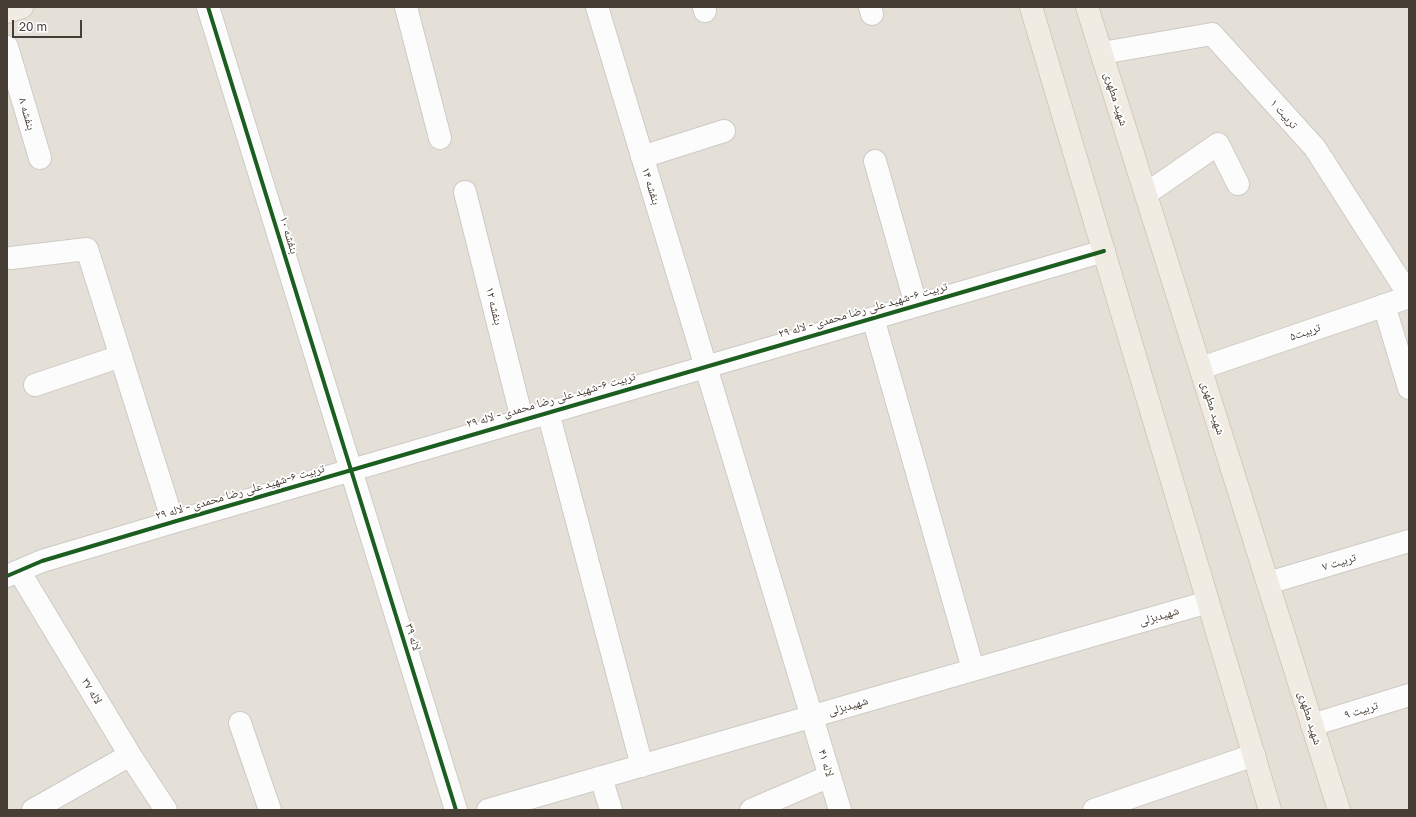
<!DOCTYPE html>
<meta charset="utf-8">
<style>
body{margin:0}
#map{position:relative;width:1416px;height:817px;overflow:hidden;background:#f0eeea;font-family:"Golos Text",sans-serif}
canvas{display:block}
.frame{position:absolute;inset:0;border:8px solid #473f35;pointer-events:none}
.scale{position:absolute;left:12px;top:20px;width:70px;height:18px;box-sizing:border-box;border:2px solid #473f35;border-top:0;padding-left:5px;font-size:12px;line-height:14px;white-space:nowrap;color:#473f35;-webkit-text-stroke:3px #fff;paint-order:stroke}
</style>
<div id="map">
<canvas width="1416" height="817"></canvas>
<div class="frame"></div>
<div class="scale">20 m</div>
</div>
<script>
const ctx = document.querySelector('canvas').getContext('2d');
ctx.lineJoin = 'round';
function fillPath(path, color) { ctx.fillStyle = color; ctx.fill(path, 'evenodd'); }
const shape = rows => new Path2D(rows.map(r => 'M' + r).join(''));
function strokePath(path, color, width, dash) { ctx.strokeStyle = color; ctx.lineWidth = width; ctx.lineCap = dash ? 'butt' : 'round'; ctx.setLineDash(dash || []); ctx.stroke(path); }
function label(font, color, halo, rows, align = 'center') {
  ctx.font = font + ' "Golos Text","Noto Naskh Arabic",sans-serif'; ctx.lineWidth = 3.5; ctx.setLineDash([]); ctx.textBaseline = 'middle'; ctx.strokeStyle = halo; ctx.fillStyle = color; for (const [text, x, y, turn = 0] of rows) {
    ctx.save(); ctx.translate(x, y); ctx.rotate((+turn || 0) * Math.PI / 180); ctx.textAlign = isNaN(turn) ? turn : align; if (halo) ctx.strokeText(text, 0, 0); ctx.fillText(text, 0, 0); ctx.restore();
  }
}
fillPath(shape([
 [7,7,1409,7,1409,810,7,810]
]), '#e5e0d7');
const minor = shape([
 [208,7,456,810],
 [406,7,440,138],
 [597,7,840,810],
 [704,7,705,11],
 [870,7,872,14],
 [7,47,40,158],
 [1102,53,1212,34,1315,148,1409,295],
 [642,157,724,131],
 [875,161,916,305],
 [465,192,522,419],
 [1146,194,1218,144,1238,184],
 [11,258,87,249,173,522],
 [1384,305,1409,388],
 [873,318,973,669],
 [1201,368,1409,297],
 [35,385,121,356],
 [548,412,642,766],
 [19,571,130,755,166,810],
 [7,576,42,561,173,522,1104,251],
 [1268,583,1409,541],
 [240,723,270,810],
 [1312,725,1409,695],
 [601,777,611,810],
 [33,810,130,755],
 [488,810,1208,602],
 [751,810,830,776],
 [1094,810,1254,755]
]);
const major = shape([
 [1031,7,1270,810],
 [1087,7,1339,810],
 [7,12,22,7]
]);
strokePath(minor, '#cdcac6', 24);
strokePath(major, '#d3c9b7', 24);
strokePath(minor, '#fdfcfc', 22);
strokePath(major, '#f1ece3', 22);
strokePath(shape([
 [208,7,456,810],
 [7,576,42,561,173,522,1104,251]
]), '#1b5e20', 4);
label('12px', '#473f35', '#fff', [
 ["شهید مطهری",1116,99,73],
 ["بنفشه ۸",27,114,74],
 ["تربیت ۱",1284,114,48],
 ["بنفشه ۱۴",651,186,73],
 ["بنفشه ۱۰",289,235,73],
 ["بنفشه ۱۲",494,306,76],
 ["تربیت ۶-شهید علی رضا محمدی - لاله ۲۹",863,310,-16],
 ["تربیت۵",1305,332,-19],
 ["تربیت ۶-شهید علی رضا محمدی - لاله ۲۹",551,400,-16],
 ["شهید مطهری",1213,408,73],
 ["تربیت ۶-شهید علی رضا محمدی - لاله ۲۹",240,492,-16],
 ["تربیت ۷",1339,562,-17],
 ["شهیدبزلی",1159,616,-16],
 ["لاله ۳۹",413,637,73],
 ["لاله ۳۷",92,691,59],
 ["شهیدبزلی",848,706,-16],
 ["تربیت ۹",1361,710,-17],
 ["شهید مطهری",1310,718,73],
 ["لاله ۴۱",826,763,73]
]);
</script>
